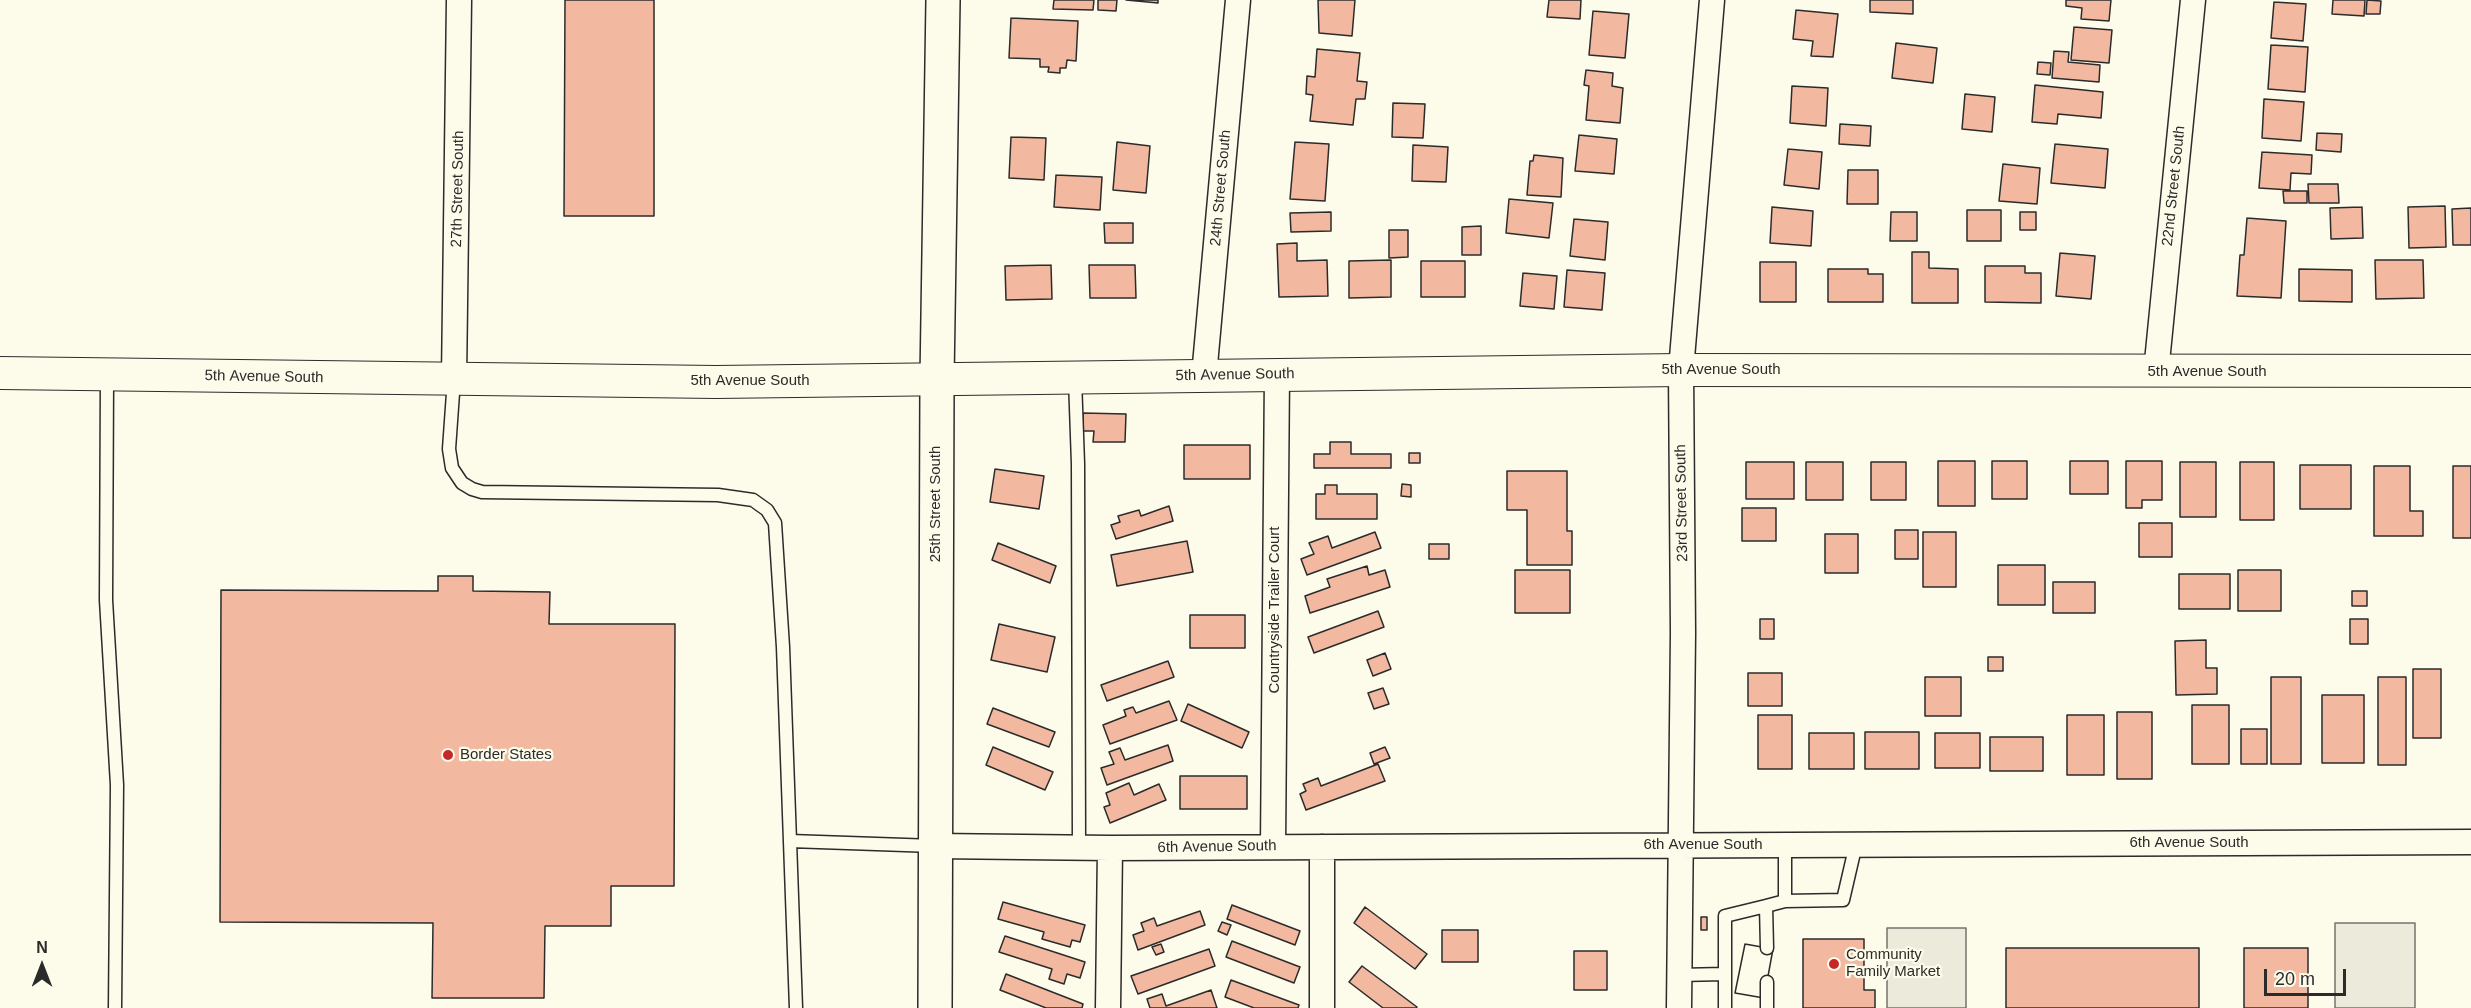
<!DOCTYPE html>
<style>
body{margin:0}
#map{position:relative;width:2471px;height:1008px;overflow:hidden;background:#fdfbea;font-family:Helvetica,sans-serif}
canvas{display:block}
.north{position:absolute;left:12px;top:936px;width:60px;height:60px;-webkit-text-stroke:4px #fdfbea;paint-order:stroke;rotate:0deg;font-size:16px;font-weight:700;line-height:24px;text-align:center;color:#2b2b2b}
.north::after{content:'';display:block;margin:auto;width:21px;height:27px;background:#2b2b2b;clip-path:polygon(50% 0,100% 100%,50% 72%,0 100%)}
.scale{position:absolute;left:2264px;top:969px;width:82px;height:27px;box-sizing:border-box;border:3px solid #2b2b2b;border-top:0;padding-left:8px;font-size:18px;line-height:21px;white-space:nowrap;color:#2b2b2b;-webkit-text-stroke:4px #fdfbea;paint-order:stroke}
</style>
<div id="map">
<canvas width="2471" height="1008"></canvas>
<div class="north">N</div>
<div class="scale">20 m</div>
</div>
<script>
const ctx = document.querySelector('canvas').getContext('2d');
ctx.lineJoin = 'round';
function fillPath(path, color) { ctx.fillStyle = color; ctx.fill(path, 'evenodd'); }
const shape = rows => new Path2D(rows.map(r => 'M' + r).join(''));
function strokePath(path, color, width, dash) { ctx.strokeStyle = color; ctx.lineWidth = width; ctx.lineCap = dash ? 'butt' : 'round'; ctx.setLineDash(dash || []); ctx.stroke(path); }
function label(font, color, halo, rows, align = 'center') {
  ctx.font = font + ' Helvetica,sans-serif'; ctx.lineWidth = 4.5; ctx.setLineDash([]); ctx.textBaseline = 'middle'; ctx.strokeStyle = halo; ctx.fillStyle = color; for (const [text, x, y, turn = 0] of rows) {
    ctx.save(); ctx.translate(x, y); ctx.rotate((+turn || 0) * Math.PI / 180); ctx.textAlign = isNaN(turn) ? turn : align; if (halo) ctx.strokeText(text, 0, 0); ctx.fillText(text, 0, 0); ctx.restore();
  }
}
const parking = shape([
 [2335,923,2415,923,2415,1008,2335,1008,2335,923],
 [1887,928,1966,928,1966,1008,1887,1008,1887,928]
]);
fillPath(parking, '#eceadb');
strokePath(parking, '#74746e', 1.5);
const building = shape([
 [565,0,654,0,654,216,564,216,565,0],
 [1054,0,1094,0,1093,10,1053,9,1054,0],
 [1098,0,1117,0,1116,11,1098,10,1098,0],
 [1126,0,1158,0,1158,3,1126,0],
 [1318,0,1355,0,1352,36,1319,33,1318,0],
 [1549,0,1581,0,1580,19,1547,17,1549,0],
 [1870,0,1913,0,1913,14,1870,12,1870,0],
 [2066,0,2111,0,2109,21,2081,19,2082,8,2066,6,2066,0],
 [2333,0,2365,0,2364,16,2332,14,2333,0],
 [2367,0,2381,1,2380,14,2366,14,2367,0],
 [2274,2,2306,4,2303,41,2271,38,2274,2],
 [1796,10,1838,14,1833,57,1811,56,1813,41,1793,39,1796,10],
 [1593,11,1629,14,1625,58,1589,55,1593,11],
 [1011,18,1078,21,1076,61,1067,60,1066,68,1060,68,1060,73,1048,72,1049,67,1040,67,1040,59,1009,58,1011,18],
 [2074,27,2112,30,2109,63,2071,60,2074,27],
 [1896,43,1937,48,1933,83,1892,78,1896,43],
 [2271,45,2308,47,2305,92,2268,89,2271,45],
 [1317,49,1360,53,1357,81,1367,82,1365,99,1356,99,1353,125,1310,121,1313,95,1306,94,1307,76,1315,77,1317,49],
 [2054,51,2069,52,2068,62,2100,65,2099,82,2052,78,2054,51],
 [2038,62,2051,63,2050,75,2037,74,2038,62],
 [1586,70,1613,73,1612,86,1623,88,1620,123,1586,120,1589,86,1584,85,1586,70],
 [2035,85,2103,92,2101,118,2058,114,2057,124,2032,122,2035,85],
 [1792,86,1828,88,1826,126,1790,123,1792,86],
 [1965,94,1995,97,1992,132,1962,129,1965,94],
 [2264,99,2304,102,2301,141,2262,138,2264,99],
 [1393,103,1425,104,1423,138,1392,137,1393,103],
 [1840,124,1871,126,1870,146,1839,144,1840,124],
 [2317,133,2342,134,2341,152,2316,150,2317,133],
 [1579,135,1617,139,1614,174,1575,171,1579,135],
 [1011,137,1046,138,1044,180,1009,178,1011,137],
 [1117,142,1150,146,1146,193,1113,190,1117,142],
 [1295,142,1329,144,1325,201,1290,199,1295,142],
 [2055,144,2108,149,2105,188,2051,183,2055,144],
 [1413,145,1448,147,1446,182,1412,181,1413,145],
 [1788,149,1822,152,1819,189,1784,185,1788,149],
 [2262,152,2312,155,2311,174,2291,173,2290,190,2259,188,2262,152],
 [1534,155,1563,158,1561,197,1527,195,1530,161,1533,161,1534,155],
 [2003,164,2040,168,2037,204,1999,201,2003,164],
 [1848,170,1878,170,1878,204,1847,204,1848,170],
 [1056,175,1102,177,1100,210,1054,207,1056,175],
 [2308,184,2338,184,2339,203,2309,203,2308,184],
 [2283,191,2307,191,2307,203,2284,203,2283,191],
 [1509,199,1553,203,1549,238,1506,233,1509,199],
 [2445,206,2446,247,2409,248,2408,207,2445,206],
 [1772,207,1813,211,1811,246,1770,243,1772,207],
 [2362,207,2363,238,2331,239,2330,208,2362,207],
 [2471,208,2471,245,2453,245,2452,209,2471,208],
 [1967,210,2001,210,2001,241,1967,241,1967,210],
 [1331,212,1331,231,1291,232,1290,213,1331,212],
 [1891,212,1917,212,1917,241,1890,241,1891,212],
 [2020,212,2036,212,2036,230,2020,230,2020,212],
 [2247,218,2286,221,2281,298,2237,296,2240,255,2244,255,2247,218],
 [1574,219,1608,222,1605,260,1570,256,1574,219],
 [1104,223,1133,223,1133,243,1105,243,1104,223],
 [1481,226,1481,255,1462,255,1462,227,1481,226],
 [1389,230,1408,230,1408,257,1389,258,1389,230],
 [1297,243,1297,261,1327,260,1328,296,1279,297,1277,244,1297,243],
 [1912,252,1929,252,1929,268,1958,269,1958,303,1912,303,1912,252],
 [2060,253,2095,256,2091,299,2056,296,2060,253],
 [1391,260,1391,297,1349,298,1349,261,1391,260],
 [2375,260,2423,260,2424,298,2376,299,2375,260],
 [1421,261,1465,261,1465,297,1421,297,1421,261],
 [1760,262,1796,262,1796,302,1760,302,1760,262],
 [1051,265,1052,299,1006,300,1005,266,1051,265],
 [1089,265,1135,265,1136,298,1090,298,1089,265],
 [1985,266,2025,266,2025,273,2041,273,2041,303,1985,302,1985,266],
 [1828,269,1868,269,1868,274,1883,274,1883,302,1828,302,1828,269],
 [2299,269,2352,270,2352,302,2299,301,2299,269],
 [1567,270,1605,273,1602,310,1564,307,1567,270],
 [1523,273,1557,276,1554,309,1520,306,1523,273],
 [1083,413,1126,414,1125,442,1093,442,1094,431,1083,431,1083,413],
 [1330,442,1351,442,1351,454,1391,454,1391,468,1314,468,1314,454,1330,454,1330,442],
 [1184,445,1250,445,1250,479,1184,479,1184,445],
 [1409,453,1420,453,1420,463,1409,463,1409,453],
 [1938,461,1975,461,1975,506,1938,506,1938,461],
 [1992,461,2027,461,2027,499,1992,499,1992,461],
 [2070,461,2108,461,2108,494,2070,494,2070,461],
 [2126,461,2162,461,2162,500,2142,500,2142,508,2126,508,2126,461],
 [1746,462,1794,462,1794,499,1746,499,1746,462],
 [1806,462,1843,462,1843,500,1806,500,1806,462],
 [1871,462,1906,462,1906,500,1871,500,1871,462],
 [2180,462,2216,462,2216,517,2180,517,2180,462],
 [2240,462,2274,462,2274,520,2240,520,2240,462],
 [2300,465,2351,465,2351,509,2300,509,2300,465],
 [2374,466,2410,466,2410,511,2423,511,2423,536,2374,536,2374,466],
 [2453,466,2471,466,2471,538,2453,538,2453,466],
 [995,469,1044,476,1039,509,990,502,995,469],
 [1507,471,1567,471,1567,531,1572,531,1572,565,1527,565,1527,510,1507,510,1507,471],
 [1402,484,1411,485,1411,497,1401,496,1402,484],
 [1325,485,1337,485,1337,494,1377,494,1377,519,1316,519,1316,494,1325,494,1325,485],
 [1169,506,1173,521,1116,539,1111,525,1120,522,1118,516,1139,510,1141,516,1169,506],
 [1742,508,1776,508,1776,541,1742,541,1742,508],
 [2139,523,2172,523,2172,557,2139,557,2139,523],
 [1895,530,1918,530,1918,559,1895,559,1895,530],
 [1375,532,1381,548,1307,575,1301,559,1314,554,1309,543,1328,536,1332,548,1375,532],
 [1923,532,1956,532,1956,587,1923,587,1923,532],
 [1825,534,1858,534,1858,573,1825,573,1825,534],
 [1187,541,1193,572,1117,586,1111,555,1187,541],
 [998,543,1056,566,1050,583,992,560,998,543],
 [1429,544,1449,544,1449,559,1429,559,1429,544],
 [1998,565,2045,565,2045,605,1998,605,1998,565],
 [1367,566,1369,575,1385,570,1390,587,1310,613,1305,596,1330,587,1327,579,1367,566],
 [1515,570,1570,570,1570,613,1515,613,1515,570],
 [2238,570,2281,570,2281,611,2238,611,2238,570],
 [2179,574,2230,574,2230,609,2179,609,2179,574],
 [438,576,473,576,473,591,550,592,549,624,675,624,674,886,611,886,611,926,545,926,544,998,432,998,433,923,220,922,221,590,438,591,438,576],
 [2053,582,2095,582,2095,613,2053,613,2053,582],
 [2352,591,2367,591,2367,606,2352,606,2352,591],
 [1378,611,1384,627,1314,653,1308,637,1378,611],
 [1190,615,1245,615,1245,648,1190,648,1190,615],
 [1760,619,1774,619,1774,639,1760,639,1760,619],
 [2350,619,2368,619,2368,644,2350,644,2350,619],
 [999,624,1055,637,1047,672,991,660,999,624],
 [2206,640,2206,668,2217,668,2217,694,2176,695,2175,641,2206,640],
 [1385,653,1391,669,1373,676,1367,660,1385,653],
 [1988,657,2003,657,2003,671,1988,671,1988,657],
 [1168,661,1174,677,1107,701,1101,685,1168,661],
 [2413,669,2441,669,2441,738,2413,738,2413,669],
 [1748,673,1782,673,1782,706,1748,706,1748,673],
 [1925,677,1961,677,1961,716,1925,716,1925,677],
 [2271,677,2301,677,2301,764,2271,764,2271,677],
 [2378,677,2406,677,2406,765,2378,765,2378,677],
 [1383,688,1389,704,1374,709,1368,693,1383,688],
 [2322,695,2364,695,2364,763,2322,763,2322,695],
 [1169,701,1177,720,1110,744,1103,725,1126,716,1124,710,1133,707,1136,713,1169,701],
 [1188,704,1249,732,1242,748,1181,721,1188,704],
 [2192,705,2229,705,2229,764,2192,764,2192,705],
 [993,708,1055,732,1049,747,987,724,993,708],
 [2117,712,2152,712,2152,779,2117,779,2117,712],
 [1758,715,1792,715,1792,769,1758,769,1758,715],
 [2067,715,2104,715,2104,775,2067,775,2067,715],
 [2241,729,2267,729,2267,764,2241,764,2241,729],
 [1865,732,1919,732,1919,769,1865,769,1865,732],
 [1809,733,1854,733,1854,769,1809,769,1809,733],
 [1935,733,1980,733,1980,768,1935,768,1935,733],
 [1990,737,2043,737,2043,771,1990,771,1990,737],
 [1168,745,1173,761,1107,785,1101,768,1114,764,1109,752,1120,748,1125,760,1168,745],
 [993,747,1053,772,1045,790,986,765,993,747],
 [1385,747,1390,758,1374,764,1370,753,1385,747],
 [1378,764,1385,781,1306,810,1300,794,1306,791,1303,784,1318,778,1321,786,1378,764],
 [1180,776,1247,776,1247,809,1180,809,1180,776],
 [1129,783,1134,795,1159,784,1166,800,1110,823,1104,807,1110,805,1106,793,1129,783],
 [1003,902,1085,925,1080,942,1072,940,1070,947,1042,939,1044,932,998,919,1003,902],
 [1232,905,1300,931,1295,945,1227,919,1232,905],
 [1365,907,1427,954,1415,969,1354,923,1365,907],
 [1200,911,1205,925,1138,950,1133,935,1144,931,1141,923,1154,918,1157,926,1200,911],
 [1701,917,1707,917,1707,930,1701,930,1701,917],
 [1222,922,1231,925,1227,935,1218,931,1222,922],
 [1442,930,1478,930,1478,962,1442,962,1442,930],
 [1005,936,1085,962,1080,978,1067,974,1064,984,1049,979,1052,969,999,952,1005,936],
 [1803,939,1864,939,1864,990,1875,990,1875,1008,1803,1008,1803,939],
 [1232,941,1300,967,1294,983,1226,957,1232,941],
 [1161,944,1164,952,1156,955,1152,947,1161,944],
 [1745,944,1773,949,1764,998,1735,993,1745,944],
 [1745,944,1773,949,1764,998,1735,993,1745,944],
 [2006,948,2199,948,2199,1008,2006,1008,2006,948],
 [2244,948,2308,948,2308,1008,2244,1008,2244,948],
 [1209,949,1215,966,1138,994,1131,976,1209,949],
 [1574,951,1607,951,1607,990,1574,990,1574,951],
 [1362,966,1417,1007,1416,1008,1383,1008,1349,982,1362,966],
 [1006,974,1083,1004,1082,1008,1046,1008,1000,990,1006,974],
 [1231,980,1299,1005,1298,1008,1254,1008,1225,997,1231,980],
 [1211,990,1217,1008,1150,1008,1147,999,1162,994,1166,1006,1211,990]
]);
fillPath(building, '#f2b8a0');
strokePath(building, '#2b2b2b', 1.5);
const service = shape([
 [107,376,106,600,117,785,115,1008],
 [454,379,449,449,452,468,462,483,472,489,482,492,718,495,753,500,767,510,775,523,783,647,796,1008],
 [1075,379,1078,464,1079,846],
 [790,841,934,846],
 [1785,844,1785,901],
 [1767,948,1766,906,1785,901,1843,900,1856,844],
 [1679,975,1724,974],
 [1767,982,1767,1008],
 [1725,1008,1725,916,1766,906]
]);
const minor = shape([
 [2156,372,2193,0],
 [1204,376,1238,0],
 [454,379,459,0],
 [935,846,1110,848,2471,842],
 [1273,846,1277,373],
 [1322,847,1322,1008],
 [1108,1008,1110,848],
 [1679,1008,1683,633,1681,370,1712,0]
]);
const tertiary = shape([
 [0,373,716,382,1681,370,2471,371]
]);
const secondary = shape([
 [935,1008,937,379,943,0]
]);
strokePath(service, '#2b2b2b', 15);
strokePath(minor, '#2b2b2b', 27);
strokePath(tertiary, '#2b2b2b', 34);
strokePath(secondary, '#2b2b2b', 36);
strokePath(service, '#fdfbea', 12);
strokePath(minor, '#fdfbea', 24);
strokePath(tertiary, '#fdfbea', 32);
strokePath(secondary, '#fdfbea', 33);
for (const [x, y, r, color] of [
 [448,755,6,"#c62828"],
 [1834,964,6,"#c62828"]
]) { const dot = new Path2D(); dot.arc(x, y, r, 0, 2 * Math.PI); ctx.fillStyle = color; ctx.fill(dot); strokePath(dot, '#fdfbea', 2); }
label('15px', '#2b2b2b', '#fdfbea', [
 ["22nd Street South",2174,186,-84],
 ["24th Street South",1221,188,-85],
 ["27th Street South",458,189,-89],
 ["5th Avenue South",1721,370],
 ["5th Avenue South",2207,372],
 ["5th Avenue South",1235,375,-1],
 ["5th Avenue South",264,377,1],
 ["5th Avenue South",750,381],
 ["23rd Street South",1682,503,-91],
 ["25th Street South",936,504,-90],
 ["Countryside Trailer Court",1275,610,-90],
 ["6th Avenue South",2189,843],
 ["6th Avenue South",1703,845],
 ["6th Avenue South",1217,847,-1]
]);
label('15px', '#2b2b2b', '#fdfbea', [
 ["Border States",460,755],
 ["Community",1846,955],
 ["Family Market",1846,972]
], 'left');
</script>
